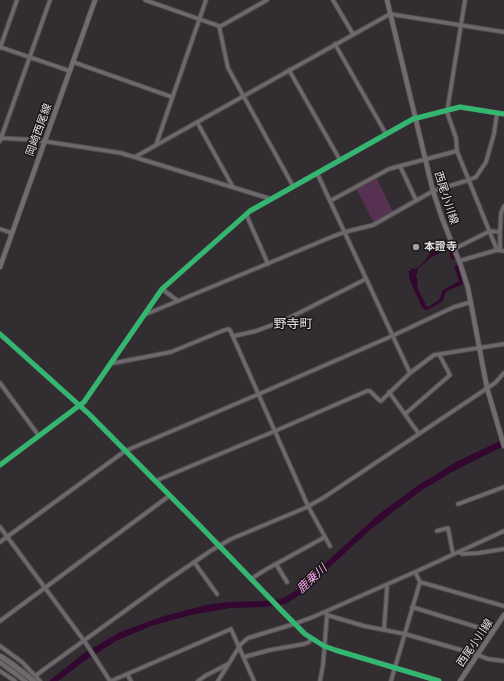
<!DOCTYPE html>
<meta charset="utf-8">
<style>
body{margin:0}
canvas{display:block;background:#312d30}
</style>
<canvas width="504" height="681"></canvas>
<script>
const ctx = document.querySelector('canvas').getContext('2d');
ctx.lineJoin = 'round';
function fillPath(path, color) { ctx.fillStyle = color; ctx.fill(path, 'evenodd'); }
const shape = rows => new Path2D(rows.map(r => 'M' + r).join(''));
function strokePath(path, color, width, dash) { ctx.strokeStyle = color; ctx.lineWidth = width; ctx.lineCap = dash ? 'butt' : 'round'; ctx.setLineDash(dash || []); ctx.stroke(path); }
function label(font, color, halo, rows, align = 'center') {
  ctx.font = font + ' Cabin,"Noto Sans JP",sans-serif'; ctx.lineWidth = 3; ctx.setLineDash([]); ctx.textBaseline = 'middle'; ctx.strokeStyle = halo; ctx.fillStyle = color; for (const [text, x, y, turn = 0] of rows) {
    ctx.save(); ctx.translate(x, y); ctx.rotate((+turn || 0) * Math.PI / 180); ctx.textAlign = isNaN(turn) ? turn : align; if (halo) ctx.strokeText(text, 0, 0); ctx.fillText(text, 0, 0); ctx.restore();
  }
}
fillPath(shape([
 [376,177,393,212,374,223,356,188]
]), '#573152');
fillPath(shape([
 [433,244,437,252,450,247,455,259,452,260,448,249,430,258,417,270,418,272,416,276,418,282,417,287,427,307,428,307,439,300,443,290,459,281,454,266,458,265,463,284,447,291,445,294,443,301,427,310,425,310,421,306,416,294,409,278,409,273,408,272,408,271,411,271,410,269,412,268,414,269,419,267,423,263,432,251,430,247],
 [504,439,504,446,452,472,422,490,397,509,370,530,297,597,285,604,264,607,230,608,191,615,151,626,116,641,83,662,58,681,49,681,84,653,120,632,164,616,206,605,229,602,264,601,281,599,285,597,295,591,379,514,417,486,456,462]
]), '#340730');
const minor = shape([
 [145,0,219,26,221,26,267,0],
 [333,0,353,34],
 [465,0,447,112,456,138,457,151,497,250],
 [219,26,228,68,293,186],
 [335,44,386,134],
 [0,47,70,71],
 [0,48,17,0],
 [73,62,172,97],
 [289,70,340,160],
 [197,122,233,187],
 [0,138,36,140,121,153,271,199],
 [0,141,50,0],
 [156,145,206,0],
 [135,157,390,14,504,32],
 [317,173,410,373],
 [416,200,400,166,457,151],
 [330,201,389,169,400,166],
 [246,214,268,264],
 [0,229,12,233],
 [454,249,490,231,500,232],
 [500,250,500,232,501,213,504,206],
 [459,261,497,250,504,251],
 [162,289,178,301],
 [144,315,334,236,345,232,373,225,433,191,469,180,476,177,486,162,494,134,497,113],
 [0,334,89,414,201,527,284,613,305,634,324,646,335,650,439,681],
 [234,336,256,331,283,321,366,279],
 [111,362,114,363,171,352,222,331,228,329,230,330,308,506,330,546],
 [0,383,39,436],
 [389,392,419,434],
 [405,414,450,375,439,354],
 [0,465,84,402,162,289,250,211,413,119,460,107,504,114],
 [156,482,160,479,275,431,367,391,370,391,379,400,381,401,410,373,434,355,504,344],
 [458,504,504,487],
 [0,527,85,642,110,681],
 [437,531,448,528,453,554],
 [0,542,125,451,259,394,392,336,454,307,471,302],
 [459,552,462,554,479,553,504,549],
 [194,562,217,594],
 [276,564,287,582],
 [251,579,265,570,325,537],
 [420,582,504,606],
 [412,607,493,632],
 [327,615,364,626,405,634,475,654,488,659,504,661],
 [0,621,169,496],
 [384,630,387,588,386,585],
 [0,646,22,662,40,681],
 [244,657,270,650,304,644,309,642,311,638],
 [0,671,15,681],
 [127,674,131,681],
 [28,681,165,582,212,550,231,539,305,508,323,498,495,383,504,373],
 [111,681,231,629,254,681],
 [198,681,205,676,228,664],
 [218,681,241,644,248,638,294,624,313,617,415,572,504,531],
 [320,681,323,665,327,615,326,613],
 [391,681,420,582,415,572]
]);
const major = shape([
 [387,0,433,191,442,218,461,266,468,288,487,388,504,446],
 [0,267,95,0],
 [460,681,504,615]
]);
const highway = shape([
 [0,662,26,681]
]);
strokePath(minor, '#4d494c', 5.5);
strokePath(major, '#4d494c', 6);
strokePath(highway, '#4d494c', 7);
strokePath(minor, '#6c686b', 3.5);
strokePath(major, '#716a6f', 4.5);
strokePath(highway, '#6f686d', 5);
const highwayBridge = shape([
 [0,656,12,664,34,681]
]);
strokePath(highwayBridge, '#4d494c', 7, []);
strokePath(highwayBridge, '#6f686d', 5);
strokePath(shape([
 [0,334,89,414,201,527,284,613,305,634,324,646,335,650,439,681],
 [0,465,84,402,162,289,250,211,413,119,460,107,504,114]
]), '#33b770', 5);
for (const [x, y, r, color] of [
 [416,247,4,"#a39fa2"]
]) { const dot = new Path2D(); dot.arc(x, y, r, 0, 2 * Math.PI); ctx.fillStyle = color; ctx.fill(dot); strokePath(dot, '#181517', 1.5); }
label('11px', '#e0dcdf', '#181517', [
 ["岡崎西尾線",39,130,-70],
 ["西尾小川線",446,198,72],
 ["西尾小川線",475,643,-56]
]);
label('bold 11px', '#e0dcdf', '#181517', [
 ["本證寺",424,247]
], 'left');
label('italic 12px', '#f6a7eb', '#181517', [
 ["鹿乗川",312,579,-43]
]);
label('13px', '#e7dfe6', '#181517', [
 ["野寺町",293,324]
]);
</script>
